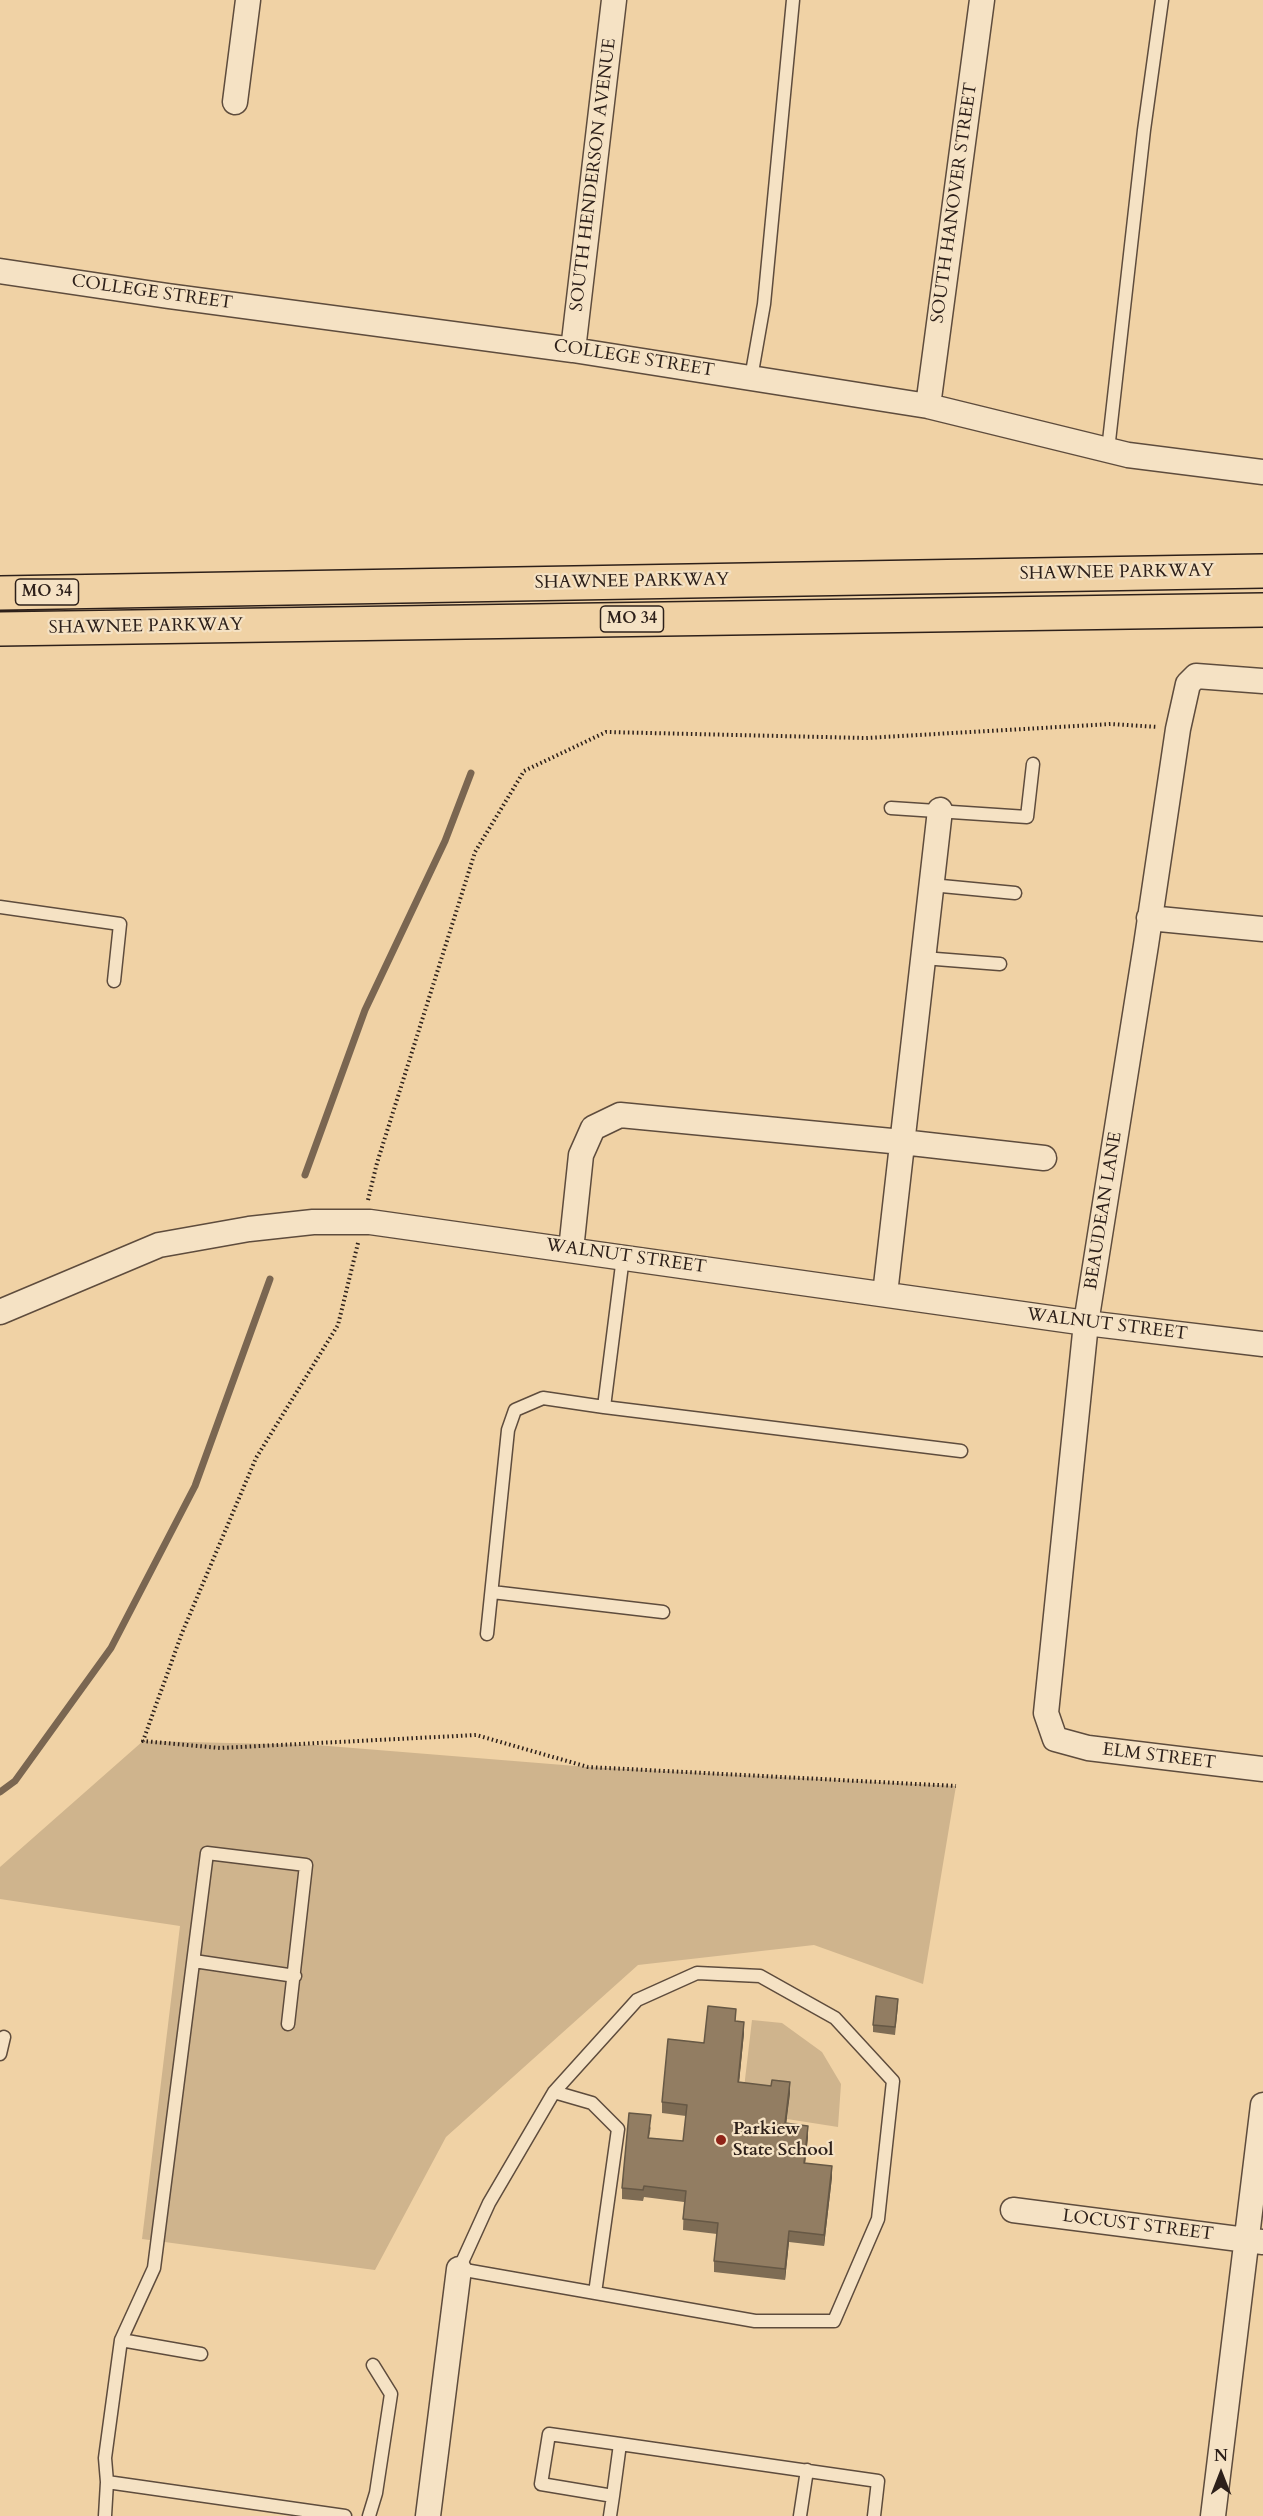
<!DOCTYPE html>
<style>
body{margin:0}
#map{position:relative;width:1263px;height:2516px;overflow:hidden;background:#f0d2a5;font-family:Cardo,serif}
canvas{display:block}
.north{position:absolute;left:1191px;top:2444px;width:60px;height:60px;-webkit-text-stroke:4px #f5e2c4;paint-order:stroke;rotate:0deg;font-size:16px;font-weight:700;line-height:24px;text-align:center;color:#2d201a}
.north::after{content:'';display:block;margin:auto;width:21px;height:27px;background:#2d201a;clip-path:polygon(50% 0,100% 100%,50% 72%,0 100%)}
</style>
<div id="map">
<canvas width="1263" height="2516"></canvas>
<div class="north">N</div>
</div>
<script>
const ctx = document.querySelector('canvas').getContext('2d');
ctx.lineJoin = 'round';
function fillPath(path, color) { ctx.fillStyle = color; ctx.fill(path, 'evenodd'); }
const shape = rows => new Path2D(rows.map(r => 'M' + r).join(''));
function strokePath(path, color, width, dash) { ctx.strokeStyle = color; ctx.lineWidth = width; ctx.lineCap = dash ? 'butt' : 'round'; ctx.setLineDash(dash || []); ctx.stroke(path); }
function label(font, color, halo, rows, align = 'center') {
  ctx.font = font + ' Cardo,serif'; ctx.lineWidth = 4.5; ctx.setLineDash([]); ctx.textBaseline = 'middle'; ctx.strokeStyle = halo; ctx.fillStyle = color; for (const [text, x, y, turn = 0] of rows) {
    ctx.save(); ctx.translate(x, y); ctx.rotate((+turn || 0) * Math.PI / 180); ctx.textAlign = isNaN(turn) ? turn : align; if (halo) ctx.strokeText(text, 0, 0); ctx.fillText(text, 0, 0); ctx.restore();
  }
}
fillPath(shape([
 [143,1741,316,1745,588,1767,956,1786,923,1984,814,1945,638,1965,446,2137,375,2270,142,2239,180,1926,0,1899,0,1867],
 [752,2020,782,2023,822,2052,841,2084,838,2127,787,2119,790,2090,744,2088]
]), '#cfb48d');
strokePath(shape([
 [305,1175,365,1010,445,841,471,773],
 [0,1792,15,1781,111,1648,195,1486,270,1279]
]), '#7a6651', 7);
const service = shape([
 [751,378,764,304,793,0],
 [1108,450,1144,130,1162,0],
 [891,808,1027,817,1033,764],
 [931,885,1015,893],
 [0,907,120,924,114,981],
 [923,958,1000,964],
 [623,1257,604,1407,961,1451],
 [492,1592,663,1612],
 [487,1634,508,1430,515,1410,543,1398,604,1407],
 [194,1961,295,1976],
 [697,1973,760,1976,835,2018,893,2081,878,2219,834,2321,755,2321,459,2269,489,2203,554,2092,637,2000,697,1973],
 [0,2054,4,2037],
 [554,2092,592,2103,618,2129,595,2293],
 [121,2340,201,2354],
 [620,2444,878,2481,874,2516],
 [107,2482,105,2458,121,2340,154,2268,207,1853,306,1865,288,2024],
 [105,2516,107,2482,345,2516],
 [369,2516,376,2493,391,2394,373,2365],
 [610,2516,613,2496,620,2444,549,2434,541,2484,613,2496],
 [800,2516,807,2470]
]);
const minor = shape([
 [235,102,248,0],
 [0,271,168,296,573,350,928,406,1128,455,1263,472],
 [573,350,614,0],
 [928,406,982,0],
 [1263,681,1196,676,1188,684,1178,729,1146,945,1086,1323,1046,1713,1055,1739,1088,1748,1263,1769],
 [1149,918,1263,929],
 [571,1250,581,1155,593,1128,620,1115,902,1142,1044,1158],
 [885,1294,940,810],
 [0,1312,159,1245,249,1229,313,1222,370,1222,1086,1323,1263,1344],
 [1013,2210,1263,2242],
 [428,2516,459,2269],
 [1213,2516,1263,2105]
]);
const trunk = shape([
 [0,593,1263,571],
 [0,629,1263,610]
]);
strokePath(service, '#5e4c3d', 15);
strokePath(minor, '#5e4c3d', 27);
strokePath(trunk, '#2d201a', 36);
strokePath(shape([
 [368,1200,377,1163,475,852,524,771,606,732,866,738,1111,724,1158,727],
 [358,1243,338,1325,256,1458,182,1633,143,1741,220,1748,476,1735,588,1767,956,1786]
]), '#2d201a', 4, [1.5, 3]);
strokePath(service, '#f5e2c4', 12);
strokePath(minor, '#f5e2c4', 24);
strokePath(trunk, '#f0d2a5', 33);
fillPath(shape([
 [898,2006,895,2035,873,2032,873,2025],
 [736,2021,744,2033,739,2082,790,2093,786,2123,808,2137,805,2163,832,2177,824,2246,789,2242,785,2280,714,2272,714,2261,717,2234,683,2230,684,2202,644,2197,643,2201,622,2199,622,2188,651,2126,649,2138,683,2141,686,2116,662,2113,662,2102,704,2043]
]), '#7e6c54');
fillPath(shape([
 [744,2022,744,2033,738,2093,738,2082],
 [790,2082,790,2093,785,2134,785,2123],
 [808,2126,808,2137,804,2174,804,2163],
 [832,2166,832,2177,824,2246,824,2235],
 [789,2231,789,2242,785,2280,785,2269]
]), '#665845');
const building = shape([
 [876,1996,898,1999,895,2027,873,2025,876,1996],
 [708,2006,736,2009,735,2021,744,2022,738,2082,771,2086,772,2080,790,2082,785,2123,808,2126,804,2163,832,2166,824,2235,789,2231,785,2269,714,2261,718,2223,683,2219,686,2191,644,2186,643,2190,622,2188,629,2113,651,2115,648,2138,683,2141,687,2105,662,2102,668,2039,704,2043,708,2006]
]);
fillPath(building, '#927d62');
strokePath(building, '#665845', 1.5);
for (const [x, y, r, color] of [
 [721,2140,6,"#8f2418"]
]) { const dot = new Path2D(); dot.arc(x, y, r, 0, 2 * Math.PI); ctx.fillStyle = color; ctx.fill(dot); strokePath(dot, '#f5e2c4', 2); }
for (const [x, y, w] of [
 [47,592,63],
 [632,619,63]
]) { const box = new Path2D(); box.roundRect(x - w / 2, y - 13, w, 26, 4.5); ctx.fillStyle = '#f5e2c4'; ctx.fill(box); strokePath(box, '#2d201a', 1.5); }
label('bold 16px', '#2d201a', null, [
 ["MO 34",47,592],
 ["MO 34",632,619]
]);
label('18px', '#2d201a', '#f5e2c4', [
 ["SOUTH HENDERSON AVENUE",594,175,-83],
 ["SOUTH HANOVER STREET",955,203,-82],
 ["COLLEGE STREET",152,293,8],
 ["COLLEGE STREET",634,359,9],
 ["SHAWNEE PARKWAY",1117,573,-1],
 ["SHAWNEE PARKWAY",632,582,-1],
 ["SHAWNEE PARKWAY",146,627,-1],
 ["BEAUDEAN LANE",1104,1211,-81],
 ["WALNUT STREET",626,1257,8],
 ["WALNUT STREET",1107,1325,7],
 ["ELM STREET",1159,1757,7],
 ["LOCUST STREET",1138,2226,7]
]);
label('bold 18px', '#2d201a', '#f5e2c4', [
 ["Parkiew",733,2130],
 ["State School",733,2151]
], 'left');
</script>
